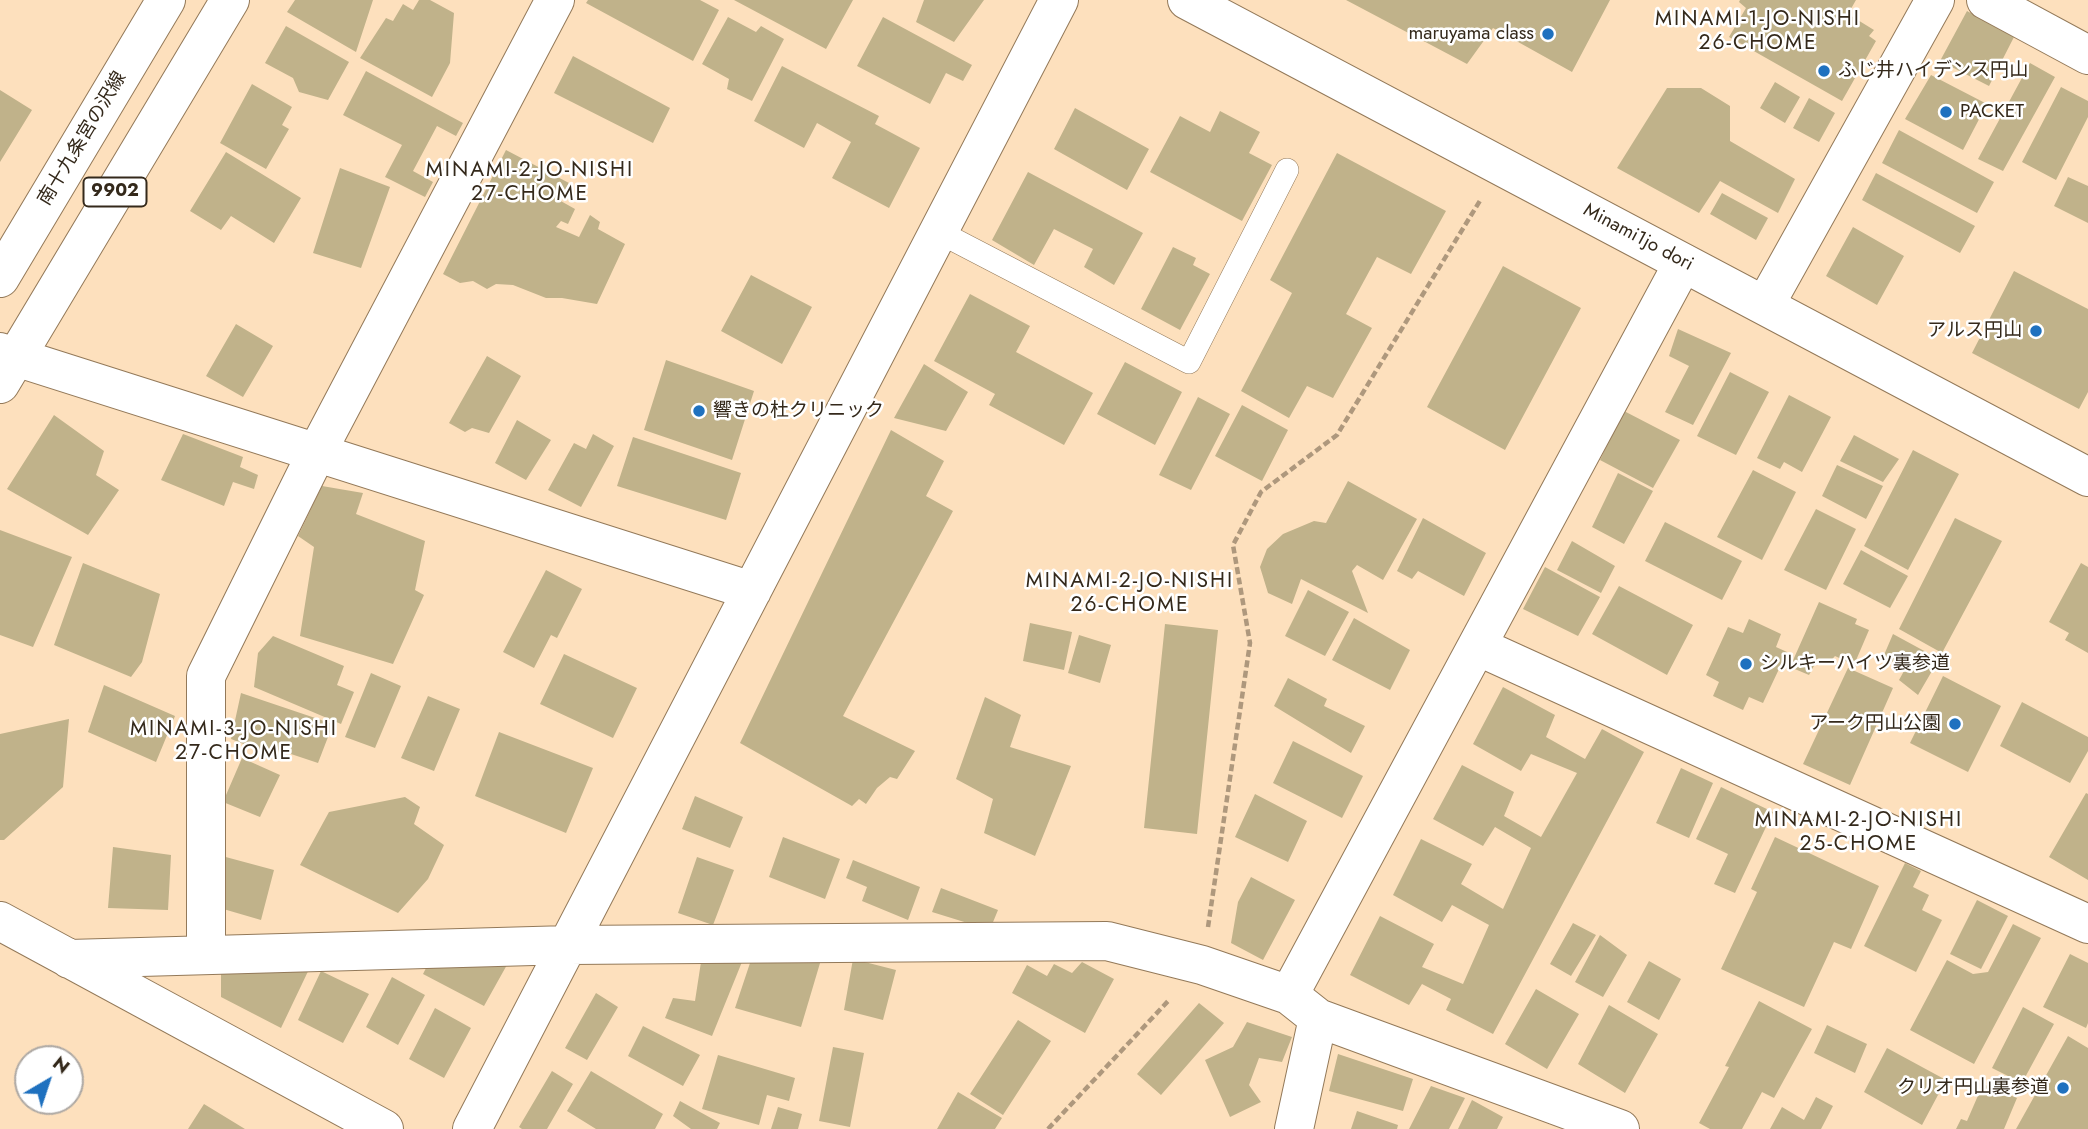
<!DOCTYPE html>
<meta charset="utf-8">
<style>
body{margin:0}
#map{position:relative;width:2088px;height:1129px;overflow:hidden;background:#fde0bd;font-family:Jost,sans-serif}
canvas{display:block}
.north{position:absolute;left:14px;top:1045px;width:70px;height:70px;box-sizing:border-box;background:#fff;border:2px solid #aea9a4;border-radius:50%;rotate:39deg;font-size:19px;font-weight:700;line-height:28px;text-align:center;color:#34291b}
.north::after{content:'';display:block;margin:auto;width:24px;height:32px;background:#1f71bf;clip-path:polygon(50% 0,100% 100%,50% 72%,0 100%)}
</style>
<div id="map">
<canvas width="2088" height="1129"></canvas>
<div class="north">N</div>
</div>
<script>
const ctx = document.querySelector('canvas').getContext('2d');
ctx.lineJoin = 'round';
function fillPath(path, color) { ctx.fillStyle = color; ctx.fill(path, 'evenodd'); }
const shape = rows => new Path2D(rows.map(r => 'M' + r).join(''));
function strokePath(path, color, width, dash) { ctx.strokeStyle = color; ctx.lineWidth = width; ctx.lineCap = dash ? 'butt' : 'round'; ctx.setLineDash(dash || []); ctx.stroke(path); }
function label(font, color, halo, rows, align = 'center') {
  ctx.font = font + ' Jost,"Noto Sans JP",sans-serif'; ctx.lineWidth = 5; ctx.setLineDash([]); ctx.textBaseline = 'middle'; ctx.strokeStyle = halo; ctx.fillStyle = color; for (const [text, x, y, turn = 0] of rows) {
    ctx.save(); ctx.translate(x, y); ctx.rotate((+turn || 0) * Math.PI / 180); ctx.textAlign = isNaN(turn) ? turn : align; if (halo) ctx.strokeText(text, 0, 0); ctx.fillText(text, 0, 0); ctx.restore();
  }
}
fillPath(shape([
 [295,0,373,0,356,52,287,12],
 [419,0,430,0,454,13,450,63,432,97,360,58,386,18,393,21,403,4,413,10],
 [588,0,700,0,719,10,693,61,586,3],
 [734,0,853,0,826,49],
 [924,0,984,0,954,42,916,22],
 [1346,0,1610,0,1572,72,1493,28,1467,64],
 [1740,0,1856,0,1848,14,1874,30,1869,36,1876,41,1842,101,1729,37,1746,8,1739,2],
 [1967,11,2014,37,1989,86,1940,61],
 [728,17,756,32,761,26,784,39,752,101,727,89,729,79,702,64],
 [883,17,972,65,963,81,946,73,930,104,857,66],
 [286,26,349,62,328,100,299,92,293,78,265,63],
 [573,56,670,108,653,143,554,93],
 [2030,63,2055,77,2003,171,1978,159],
 [782,66,879,116,875,124,920,148,889,208,832,178,851,142,817,123,804,148,754,121],
 [366,71,463,123,456,136,437,126,413,171,433,182,425,197,385,177,402,145,343,115],
 [1931,75,1987,104,1963,150,1905,119],
 [1775,82,1800,97,1785,123,1760,108],
 [252,84,292,107,282,125,289,129,266,169,220,143],
 [2061,87,2088,101,2088,117,2056,180,2022,162],
 [1667,88,1701,88,1730,106,1730,141,1795,179,1778,213,1720,181,1699,213,1617,168],
 [0,90,32,110,0,162],
 [1809,98,1835,113,1819,142,1793,128],
 [1075,108,1149,149,1127,190,1054,149],
 [1220,111,1260,132,1249,153,1272,165,1242,221,1150,172,1180,116,1210,132],
 [1899,130,1994,182,1977,213,1882,163],
 [506,150,569,183,559,200,575,209,568,224,561,221,556,227,579,237,590,215,600,222,598,229,625,244,597,304,562,298,546,298,513,285,496,284,487,289,473,281,460,283,443,274],
 [226,152,301,198,274,243,231,216,221,230,190,211],
 [1337,153,1446,211,1411,274,1377,257,1346,314,1372,328,1333,398,1307,386,1289,418,1241,391,1292,293,1270,280],
 [340,168,390,187,361,268,313,253],
 [1028,172,1143,233,1114,285,1084,267,1093,249,1054,229,1034,265,992,240],
 [1876,173,1975,226,1960,253,1862,200],
 [2068,177,2088,186,2088,223,2054,206],
 [1722,193,1768,218,1756,240,1710,214],
 [1853,227,1904,256,1877,305,1826,276],
 [1173,247,1196,258,1193,265,1210,274,1180,330,1141,309],
 [1503,266,1581,308,1505,450,1427,407],
 [2014,271,2088,309,2088,392,2079,409,1972,353],
 [751,275,812,307,782,364,721,331],
 [970,294,1030,326,1016,352,1093,393,1064,445,989,405,995,394,934,361],
 [236,324,273,346,243,397,206,376],
 [1678,329,1731,353,1693,425,1665,412,1689,366,1669,356],
 [487,356,521,376,489,433,472,428,465,432,449,423],
 [666,360,754,391,732,460,644,430],
 [1125,362,1182,392,1155,445,1097,414],
 [924,364,968,392,946,431,894,418],
 [1730,372,1769,392,1736,455,1697,436],
 [1789,395,1831,417,1802,472,1784,462,1780,469,1757,458],
 [1198,397,1230,414,1191,490,1159,475],
 [1242,405,1288,430,1262,481,1215,456],
 [1624,411,1680,440,1653,488,1600,460],
 [54,415,104,451,96,475,119,490,88,535,7,489],
 [517,420,551,440,526,480,495,463],
 [891,430,944,461,926,496,953,511,843,716,915,751,897,779,890,777,877,788,866,804,859,799,852,806,740,743],
 [183,434,243,457,240,467,258,475,254,489,233,482,224,506,161,480],
 [593,434,614,446,581,507,548,490,574,443,586,449],
 [1854,435,1899,459,1883,482,1840,461],
 [633,437,741,473,726,520,617,486],
 [1913,450,1959,474,1908,570,1864,546],
 [1837,465,1883,486,1866,519,1822,496],
 [1753,470,1796,492,1762,560,1717,537],
 [1618,473,1653,491,1624,544,1592,527],
 [1348,481,1417,519,1383,580,1357,565,1352,571,1368,613,1301,579,1292,604,1268,593,1260,567,1267,549,1283,534,1314,521,1326,523],
 [322,486,363,493,356,514,425,541,415,590,424,595,393,664,300,636,314,547,298,536],
 [1816,509,1856,529,1826,590,1784,570],
 [1423,518,1486,553,1464,596,1418,571,1412,579,1397,571],
 [1955,518,2002,541,1942,653,1899,629],
 [1665,522,1742,561,1722,600,1645,561],
 [0,530,72,557,33,647,0,635],
 [1572,541,1615,566,1601,593,1557,570],
 [1861,550,1908,576,1890,608,1843,584],
 [83,563,160,594,142,662,131,677,54,645],
 [2081,563,2088,567,2088,653,2065,640,2069,633,2049,622],
 [1545,567,1600,597,1578,636,1523,609],
 [546,570,582,589,557,638,551,635,534,668,503,652],
 [1619,586,1693,625,1667,675,1592,634],
 [1308,590,1349,612,1325,656,1285,636],
 [1819,602,1857,619,1855,624,1869,630,1854,665,1835,656,1828,664,1815,664,1809,675,1790,667],
 [1354,618,1410,650,1390,690,1332,660],
 [1749,619,1781,634,1776,647,1787,652,1763,703,1749,697,1743,710,1713,696,1719,682,1706,675,1728,627,1743,633],
 [1030,623,1072,632,1064,670,1023,661],
 [1165,624,1218,630,1197,834,1144,828],
 [1893,634,1939,659,1918,695,1899,680,1904,671,1884,655],
 [1079,635,1111,645,1100,683,1068,673],
 [273,636,344,666,337,685,354,692,341,724,254,687,258,653],
 [564,654,637,688,613,738,540,704],
 [1848,668,1893,688,1850,785,1803,764],
 [371,673,401,686,375,748,345,737],
 [1943,676,2001,706,1968,772,1910,743],
 [1288,678,1327,699,1324,706,1365,726,1351,753,1274,706],
 [104,685,175,716,156,762,88,732],
 [1503,687,1555,715,1546,737,1585,759,1602,729,1644,752,1493,1034,1446,1010,1451,999,1422,984,1409,1005,1350,975,1380,916,1434,944,1422,967,1463,984,1489,925,1452,905,1442,922,1393,895,1421,839,1472,864,1461,884,1503,909,1531,848,1495,827,1483,846,1433,819,1462,765,1514,792,1504,816,1541,837,1577,773,1531,754,1521,771,1473,744],
 [241,693,333,724,318,763,279,750,276,757,231,739],
 [428,696,460,709,434,771,401,758],
 [985,697,1021,715,1010,747,1071,766,1035,856,984,833,993,799,956,779],
 [2022,702,2088,737,2088,751,2070,783,2000,746],
 [69,719,63,787,4,840,0,840,0,734],
 [499,732,593,768,566,833,475,796],
 [1293,741,1363,776,1342,818,1273,783],
 [242,758,280,775,260,817,223,802],
 [1681,768,1713,783,1689,838,1656,823],
 [1721,787,1773,812,1735,893,1714,884,1728,854,1696,839],
 [2086,793,2088,794,2088,880,2049,857],
 [1255,794,1307,821,1288,862,1235,837],
 [695,796,743,817,730,848,682,829],
 [405,797,420,807,414,824,444,845,428,879,398,913,300,865,329,812],
 [783,837,840,859,825,899,769,877],
 [1775,837,1879,886,1851,949,1834,942,1804,1007,1721,969,1757,892,1751,889],
 [113,847,171,855,168,910,108,908],
 [222,856,274,870,261,920,213,906],
 [697,857,734,870,713,925,678,913],
 [853,860,920,887,908,920,862,901,867,887,846,878],
 [1905,863,1921,871,1913,887,1929,895,1922,910,1942,920,1916,972,1864,946],
 [1251,877,1295,900,1263,960,1231,943,1238,902],
 [941,888,998,910,991,927,974,925,932,912],
 [1977,900,2008,916,1981,969,1950,954],
 [1573,923,1596,935,1571,976,1550,964],
 [2013,924,2041,938,1974,1064,1910,1030,1947,960,1973,974,1988,972],
 [1600,935,1627,955,1603,997,1575,982],
 [703,949,746,952,712,1036,665,1018,673,998,695,1001],
 [823,953,801,1027,735,1008,752,957],
 [2070,954,2088,963,2088,1023,2086,1028,2043,1007],
 [853,959,896,970,883,1020,844,1010],
 [1649,961,1681,979,1659,1020,1627,1002],
 [1082,962,1114,979,1085,1033,1012,993,1027,965,1047,976,1054,964,1072,973],
 [312,963,281,1028,221,997,221,965],
 [508,963,484,1006,423,974,428,964],
 [321,971,369,994,343,1043,298,1020],
 [392,977,425,995,398,1045,366,1027],
 [1536,989,1579,1014,1547,1069,1505,1044],
 [596,993,618,1007,587,1060,565,1048],
 [1759,1001,1812,1029,1774,1098,1762,1092,1742,1129,1710,1129,1699,1123,1729,1067,1725,1066],
 [1199,1003,1224,1023,1161,1095,1137,1074],
 [1609,1005,1658,1034,1625,1093,1578,1064],
 [2023,1007,2054,1024,2022,1083,1992,1068],
 [435,1008,471,1028,444,1078,409,1059],
 [1018,1020,1051,1041,1003,1115,970,1094],
 [1247,1022,1292,1037,1282,1062,1259,1058,1249,1085,1261,1102,1230,1117,1205,1060,1233,1047],
 [1827,1025,1867,1044,1855,1073,1814,1053],
 [643,1026,700,1055,683,1086,628,1056],
 [2068,1036,2088,1048,2088,1129,2016,1129],
 [833,1047,864,1053,850,1127,819,1121],
 [1887,1048,1946,1080,1922,1125,1864,1092],
 [1338,1054,1413,1079,1403,1111,1329,1091],
 [718,1055,795,1078,789,1101,767,1095,759,1125,702,1109],
 [552,1071,573,1084,547,1129,522,1129,519,1127],
 [591,1071,663,1114,655,1129,596,1129,567,1111],
 [1983,1084,2017,1098,2004,1129,1956,1129,1961,1119,1967,1121],
 [1431,1086,1465,1098,1449,1129,1409,1129],
 [958,1092,1002,1118,995,1129,937,1129],
 [1816,1097,1833,1106,1821,1129,1770,1129,1782,1107,1804,1120],
 [1472,1100,1503,1117,1497,1129,1458,1129],
 [680,1101,720,1123,717,1129,691,1129,673,1116],
 [204,1104,245,1129,188,1129],
 [778,1107,802,1114,798,1129,771,1129],
 [1357,1111,1398,1125,1397,1129,1351,1129]
]), '#c0b28a');
const service = shape([
 [939,232,1189,362,1287,170]
]);
const minor = shape([
 [1986,0,2088,55],
 [1765,305,1935,0],
 [0,352,752,591],
 [1477,646,2088,924],
 [0,921,384,1129],
 [206,953,206,676,317,452,555,0],
 [69,959,569,945,1107,941,1202,965,1289,995,1318,1018,1620,1129],
 [1289,995,1683,263],
 [472,1129,1059,0],
 [1294,1129,1318,1018]
]);
const tertiary = shape([
 [1187,0,2088,477]
]);
const primary = shape([
 [0,278,166,0],
 [0,384,230,0]
]);
strokePath(service, '#937959', 24);
strokePath(minor, '#937959', 40);
strokePath(tertiary, '#937959', 40);
strokePath(primary, '#937959', 40);
strokePath(shape([
 [1208,927,1250,643,1233,545,1261,492,1337,435,1481,199],
 [1048,1129,1170,999]
]), '#ae987d', 4.5, [7, 3.5]);
strokePath(service, '#fff', 23);
strokePath(minor, '#fff', 38);
strokePath(tertiary, '#fff', 38);
strokePath(primary, '#fff', 38);
for (const [x, y, r, color] of [
 [1548,34,7,"#1f71bf"],
 [1824,71,7,"#1f71bf"],
 [1946,112,7,"#1f71bf"],
 [2036,331,7,"#1f71bf"],
 [699,411,7,"#1f71bf"],
 [1746,664,7,"#1f71bf"],
 [1955,724,7,"#1f71bf"],
 [2063,1088,7,"#1f71bf"]
]) { const dot = new Path2D(); dot.arc(x, y, r, 0, 2 * Math.PI); ctx.fillStyle = color; ctx.fill(dot); strokePath(dot, '#fff', 2.5); }
for (const [x, y, w] of [
 [115,192,63]
]) { const box = new Path2D(); box.roundRect(x - w / 2, y - 14.5, w, 29, 5); ctx.fillStyle = '#fff'; ctx.fill(box); strokePath(box, '#34291b', 2); }
label('bold 18px', '#34291b', null, [
 ["9902",115,192]
]);
label('19px', '#34291b', '#fff', [
 ["maruyama class",1534,34],
 ["ふじ井ハイデンス円山",1838,71,"left"],
 ["PACKET",1960,112,"left"],
 ["アルス円山",2022,331],
 ["響きの杜クリニック",713,411,"left"],
 ["シルキーハイツ裏参道",1760,664,"left"],
 ["アーク円山公園",1941,724],
 ["クリオ円山裏参道",2049,1088]
], 'right');
label('19px', '#34291b', '#fff', [
 ["南十九条宮の沢線",83,139,-59],
 ["Minami1jo dori",1638,238,28]
]);
ctx.letterSpacing = '2px';
label('21px', '#34291b', '#fff', [
 ["MINAMI-1-JO-NISHI",1758,20],
 ["26-CHOME",1758,44],
 ["MINAMI-2-JO-NISHI",530,171],
 ["27-CHOME",530,195],
 ["MINAMI-2-JO-NISHI",1130,582],
 ["26-CHOME",1130,606],
 ["MINAMI-3-JO-NISHI",234,730],
 ["27-CHOME",234,754],
 ["MINAMI-2-JO-NISHI",1859,821],
 ["25-CHOME",1859,845]
]);
ctx.letterSpacing = '0px';
</script>
